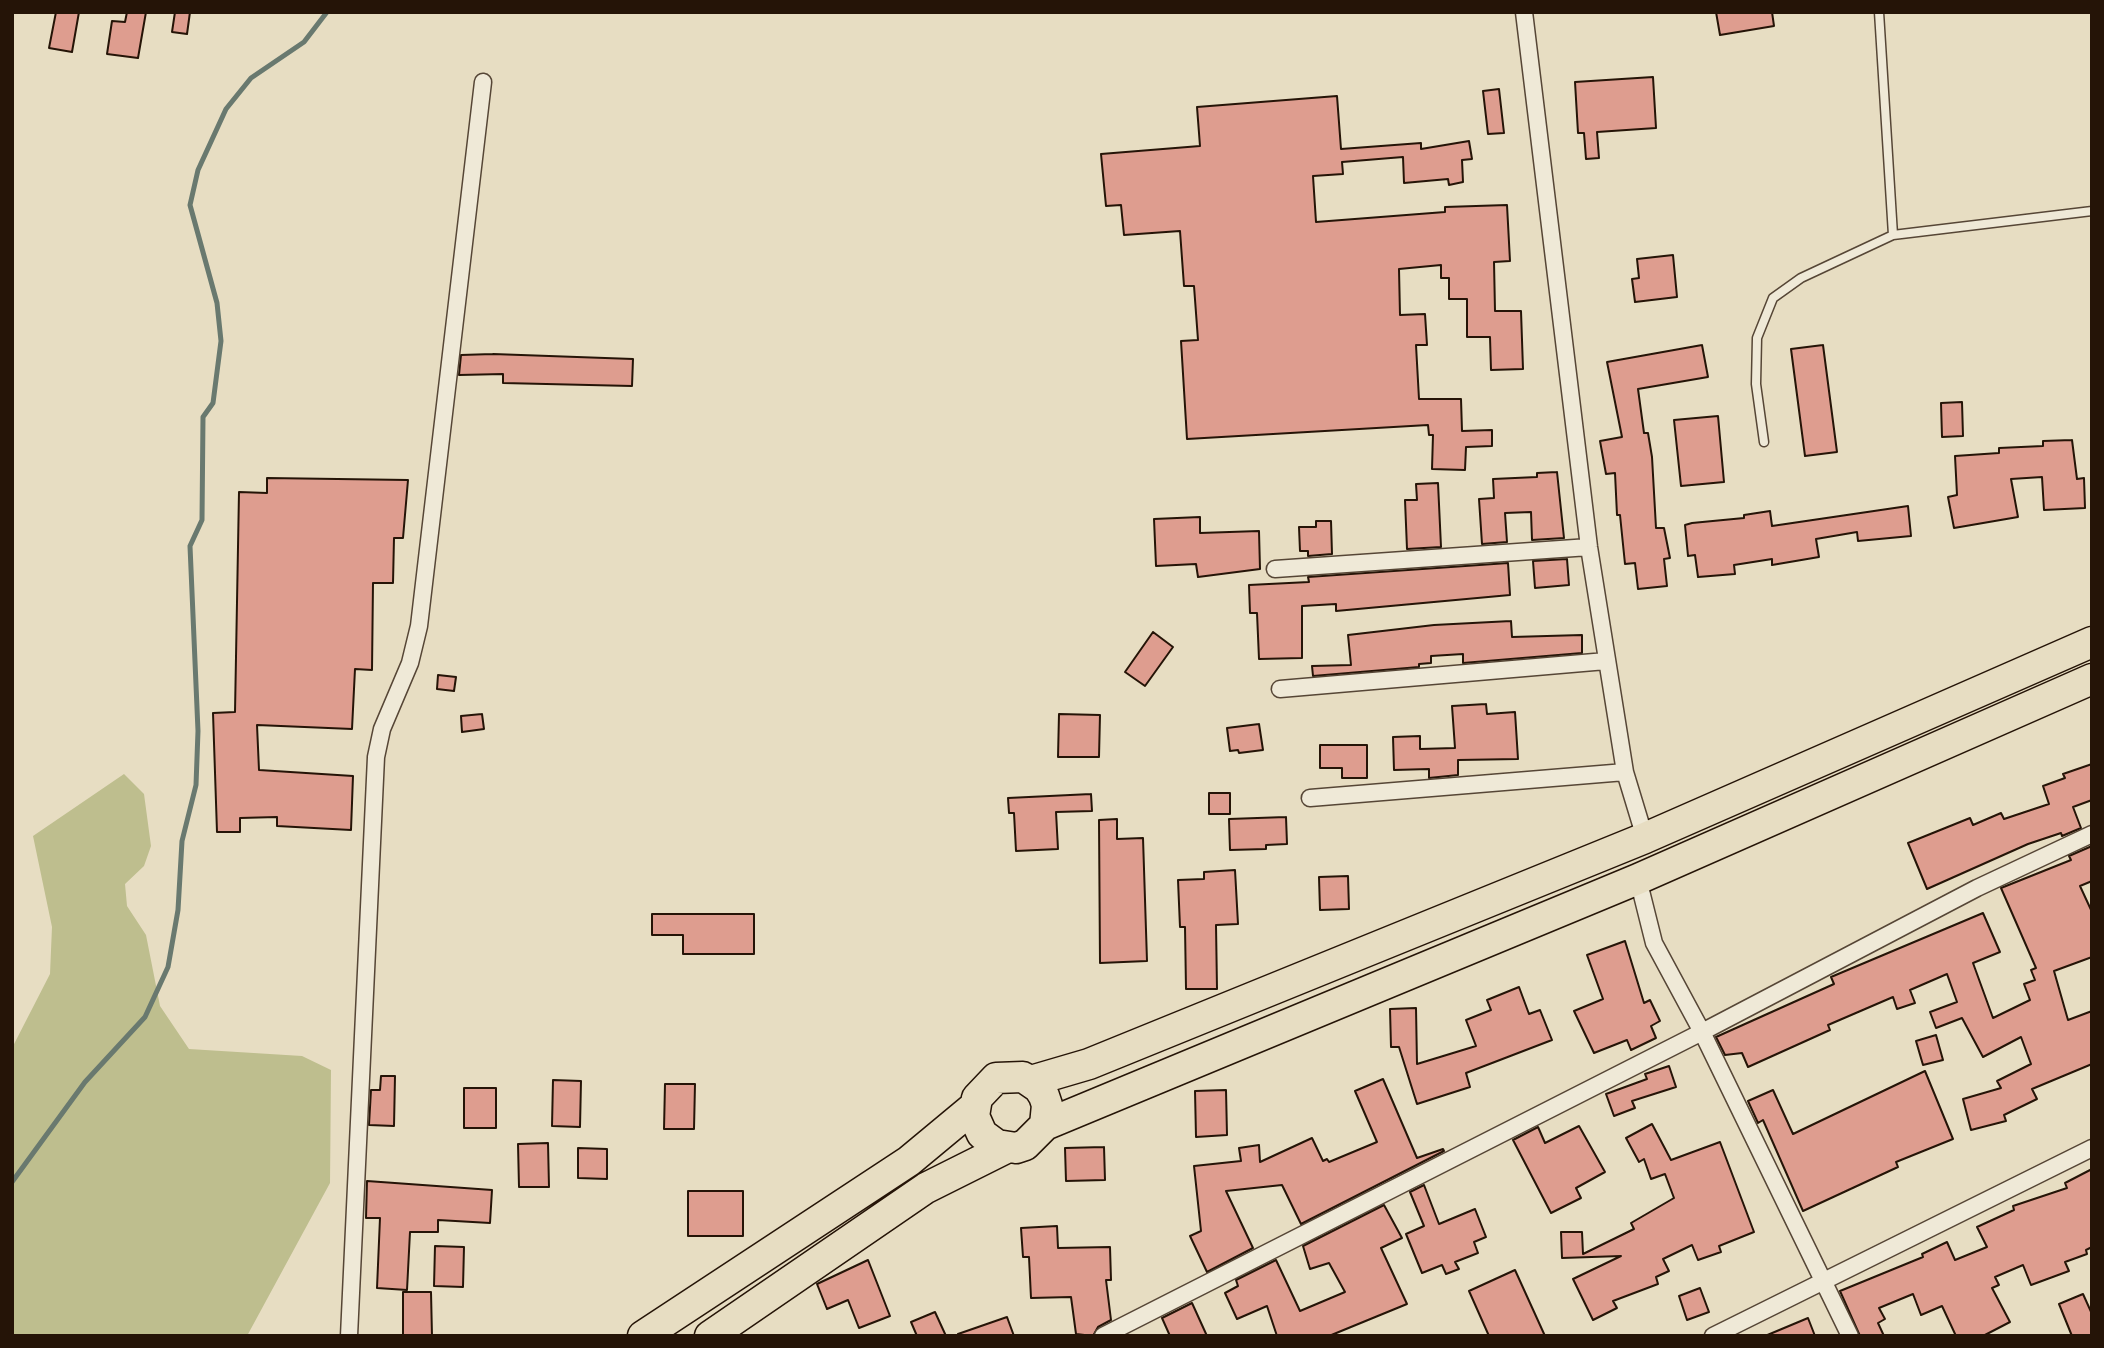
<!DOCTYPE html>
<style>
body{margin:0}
#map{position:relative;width:2104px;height:1348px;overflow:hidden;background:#e7ddc2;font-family:Alegreya,serif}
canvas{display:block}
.frame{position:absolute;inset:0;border:14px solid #251407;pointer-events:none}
</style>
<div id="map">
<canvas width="2104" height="1348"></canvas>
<div class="frame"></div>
</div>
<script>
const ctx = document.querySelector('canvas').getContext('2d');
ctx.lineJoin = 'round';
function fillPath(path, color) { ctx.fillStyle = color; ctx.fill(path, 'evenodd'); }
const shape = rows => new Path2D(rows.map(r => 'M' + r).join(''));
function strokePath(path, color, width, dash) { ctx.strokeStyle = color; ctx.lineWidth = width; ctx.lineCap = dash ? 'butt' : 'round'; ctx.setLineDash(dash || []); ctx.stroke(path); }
fillPath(shape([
 [124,774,144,794,151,846,144,866,125,884,127,906,146,935,160,1006,189,1049,302,1056,331,1070,330,1183,247,1336,12,1336,12,1048,50,974,52,927,33,836]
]), '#bebe8e');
strokePath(shape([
 [12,1182,85,1082,145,1017,168,967,178,910,182,841,196,785,198,731,190,546,202,520,203,417,213,403,221,341,217,303,190,205,198,170,226,109,251,78,304,42,327,12]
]), '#69796f', 5);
const building = shape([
 [56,12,79,12,72,52,49,48,56,12],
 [127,12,146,12,138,58,107,54,112,21,125,22,127,12],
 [175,12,190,12,187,34,172,32,175,12],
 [1716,12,1772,12,1774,26,1720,35,1716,12],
 [1653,77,1656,128,1597,132,1599,158,1586,159,1584,133,1578,133,1575,82,1653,77],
 [1499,89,1504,133,1488,134,1483,91,1499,89],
 [1337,96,1341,149,1421,143,1421,149,1469,141,1472,159,1462,160,1463,182,1449,185,1448,179,1404,183,1403,157,1342,162,1343,174,1313,176,1316,222,1445,212,1445,207,1507,205,1510,261,1494,262,1495,311,1521,311,1523,369,1491,370,1490,337,1467,337,1467,299,1449,299,1449,278,1441,278,1441,265,1399,269,1400,315,1425,314,1427,345,1416,345,1419,399,1461,399,1462,431,1492,430,1492,446,1466,447,1465,470,1432,469,1433,435,1429,435,1428,425,1187,439,1181,341,1198,340,1194,286,1184,286,1180,231,1124,235,1121,205,1106,206,1101,154,1200,146,1197,107,1337,96],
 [1673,255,1677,297,1635,302,1632,279,1639,278,1637,259,1673,255],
 [1702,345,1708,377,1638,389,1644,433,1648,433,1652,457,1656,528,1664,528,1670,558,1664,559,1667,586,1638,589,1635,563,1625,564,1620,515,1617,515,1615,473,1606,474,1600,441,1622,437,1607,362,1702,345],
 [1823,345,1837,452,1805,456,1791,349,1823,345],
 [493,354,633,359,632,386,503,383,503,374,459,375,461,355,493,354],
 [1962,402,1963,436,1942,437,1941,403,1962,402],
 [1718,416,1724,482,1681,486,1674,420,1718,416],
 [2072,440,2077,479,2084,478,2085,508,2044,510,2042,477,2011,479,2018,517,1954,528,1948,497,1957,495,1955,456,1999,453,1999,448,2043,446,2043,441,2072,440],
 [1557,472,1564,538,1532,540,1531,512,1505,513,1507,542,1482,544,1479,499,1494,498,1493,479,1537,477,1537,473,1557,472],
 [267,478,408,480,403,538,394,538,393,583,373,583,372,670,355,669,352,729,257,725,259,770,353,776,351,830,277,826,277,817,240,818,240,832,217,832,213,713,235,712,239,492,267,493,267,478],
 [1438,483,1441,547,1407,549,1405,500,1417,500,1416,484,1438,483],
 [1908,506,1911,536,1858,541,1857,532,1816,539,1819,557,1772,565,1772,559,1734,565,1735,574,1698,577,1695,555,1688,556,1685,525,1692,523,1744,518,1744,515,1770,511,1772,526,1908,506],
 [1200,517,1200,533,1259,531,1260,569,1198,577,1196,564,1156,566,1154,519,1200,517],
 [1316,521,1331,521,1332,554,1308,556,1308,551,1300,551,1299,527,1316,527,1316,521],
 [1567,559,1569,585,1535,588,1533,561,1567,559],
 [1508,563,1510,595,1336,611,1336,604,1302,606,1302,658,1259,659,1257,613,1250,613,1249,585,1309,582,1308,577,1508,563],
 [1511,621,1512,637,1582,635,1582,653,1463,663,1463,654,1431,656,1431,663,1419,664,1419,667,1313,676,1312,666,1351,665,1348,635,1434,625,1511,621],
 [1153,632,1173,647,1145,686,1125,672,1153,632],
 [438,675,456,677,454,691,437,689,438,675],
 [1486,704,1487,714,1515,712,1518,759,1458,760,1458,775,1429,778,1429,769,1394,770,1393,737,1420,736,1420,749,1455,748,1452,706,1486,704],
 [482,714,484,729,462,732,461,716,482,714],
 [1059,714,1100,715,1099,757,1058,757,1059,714],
 [1259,724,1263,750,1239,753,1238,750,1230,751,1227,728,1259,724],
 [1320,745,1367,745,1367,778,1342,778,1342,768,1320,768,1320,745],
 [2092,764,2092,800,2073,807,2081,828,2062,836,2061,833,2028,844,1927,889,1908,843,1970,818,1973,825,2001,813,2004,819,2049,804,2043,786,2065,778,2063,774,2092,764],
 [1209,793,1230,793,1230,814,1209,814,1209,793],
 [1091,794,1092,811,1056,812,1058,849,1016,851,1014,813,1009,813,1008,798,1091,794],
 [1286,817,1287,844,1266,845,1266,849,1230,850,1229,819,1286,817],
 [1117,819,1117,839,1143,838,1147,961,1100,963,1099,820,1117,819],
 [2092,846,2092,881,2080,886,2092,912,2092,957,2054,971,2068,1020,2092,1011,2092,1064,2032,1089,2037,1099,2004,1115,2006,1121,1971,1130,1963,1099,2001,1088,1997,1081,2031,1064,2021,1037,1983,1057,1962,1018,1936,1028,1930,1012,1957,1002,1947,974,1910,990,1915,1003,1897,1009,1893,997,1828,1025,1830,1030,1748,1067,1742,1053,1725,1055,1716,1037,1834,984,1831,977,1983,913,2000,952,1973,963,1993,1018,2030,1000,2024,984,2035,980,2031,970,2036,968,2001,888,2071,860,2069,856,2092,846],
 [1235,870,1238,924,1216,925,1217,989,1186,989,1185,927,1180,927,1178,880,1204,879,1204,872,1235,870],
 [1348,876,1349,909,1320,910,1319,877,1348,876],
 [652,914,754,914,754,954,683,954,683,935,652,935,652,914],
 [1625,941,1644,1003,1650,1000,1660,1021,1651,1026,1656,1038,1631,1050,1627,1040,1594,1053,1574,1011,1603,999,1587,955,1625,941],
 [1519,987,1529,1014,1540,1010,1552,1040,1466,1073,1470,1087,1417,1104,1399,1047,1391,1047,1390,1009,1416,1008,1417,1064,1476,1046,1466,1020,1491,1010,1487,1000,1519,987],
 [1936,1035,1943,1060,1923,1065,1916,1041,1936,1035],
 [1669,1066,1676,1087,1632,1101,1635,1108,1614,1116,1606,1094,1647,1079,1645,1074,1669,1066],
 [1925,1071,1953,1139,1896,1162,1898,1167,1803,1211,1763,1120,1758,1123,1748,1101,1773,1090,1793,1134,1925,1071],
 [381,1076,395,1076,394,1126,369,1125,371,1090,380,1090,381,1076],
 [1383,1079,1417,1158,1443,1149,1444,1151,1301,1224,1282,1185,1226,1191,1253,1248,1207,1272,1190,1236,1201,1231,1194,1166,1241,1161,1239,1148,1259,1145,1260,1162,1312,1138,1323,1161,1327,1159,1329,1162,1377,1142,1355,1091,1383,1079],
 [553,1080,581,1081,580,1127,552,1126,553,1080],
 [665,1084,695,1084,694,1129,664,1129,665,1084],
 [464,1088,496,1088,496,1128,464,1128,464,1088],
 [1226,1090,1227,1135,1196,1137,1195,1091,1226,1090],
 [1652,1124,1671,1160,1720,1142,1754,1232,1719,1246,1721,1252,1698,1260,1692,1245,1663,1259,1669,1271,1656,1277,1658,1284,1613,1301,1617,1308,1593,1320,1573,1279,1621,1256,1562,1258,1561,1232,1582,1232,1583,1254,1634,1229,1631,1223,1674,1198,1665,1174,1651,1179,1644,1159,1639,1162,1626,1138,1652,1124],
 [1579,1126,1605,1172,1576,1188,1581,1198,1551,1213,1513,1140,1538,1127,1545,1143,1579,1126],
 [548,1143,549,1187,519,1187,518,1144,548,1143],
 [1104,1147,1105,1180,1066,1181,1065,1148,1104,1147],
 [578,1148,607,1149,607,1179,578,1178,578,1148],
 [2092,1169,2092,1247,2086,1250,2087,1254,2065,1262,2069,1271,2031,1285,2023,1265,1995,1277,1999,1285,1992,1288,2010,1322,1983,1336,1956,1336,1942,1306,1921,1315,1913,1294,1879,1308,1885,1319,1878,1323,1884,1336,1860,1336,1840,1291,1923,1257,1922,1254,1947,1242,1955,1260,1987,1247,1977,1227,2014,1210,2013,1206,2067,1188,2065,1183,2092,1169],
 [367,1181,492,1190,490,1223,438,1220,438,1232,410,1232,407,1290,377,1288,380,1218,366,1218,367,1181],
 [1424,1185,1439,1224,1475,1209,1486,1237,1474,1242,1478,1253,1455,1262,1459,1269,1446,1274,1442,1265,1422,1273,1406,1234,1424,1226,1410,1192,1424,1185],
 [688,1191,743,1191,743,1236,688,1236,688,1191],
 [1384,1205,1402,1238,1381,1248,1407,1304,1329,1336,1277,1336,1267,1306,1237,1319,1225,1293,1238,1286,1236,1280,1276,1260,1300,1311,1345,1292,1329,1263,1310,1269,1303,1246,1384,1205],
 [1057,1226,1058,1248,1110,1247,1111,1280,1106,1280,1111,1320,1098,1327,1093,1336,1076,1334,1071,1297,1031,1298,1029,1257,1023,1257,1021,1228,1057,1226],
 [435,1246,464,1247,463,1287,434,1286,435,1246],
 [868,1260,890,1316,859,1328,848,1300,827,1309,817,1284,868,1260],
 [1515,1270,1545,1336,1489,1336,1469,1291,1515,1270],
 [1700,1288,1709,1312,1687,1320,1679,1296,1700,1288],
 [403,1292,431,1292,432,1336,403,1336,403,1292],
 [2083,1294,2092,1314,2092,1336,2072,1336,2059,1304,2083,1294],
 [1192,1303,1207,1336,1170,1336,1162,1318,1192,1303],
 [935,1312,946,1336,917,1336,911,1322,935,1312],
 [1007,1317,1014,1336,959,1336,958,1334,1007,1317],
 [1808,1318,1815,1336,1765,1336,1808,1318]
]);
fillPath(building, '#de9d8f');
strokePath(building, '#251407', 2);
const lane = shape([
 [1879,12,1893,235],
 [1764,442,1756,384,1757,338,1773,298,1801,278,1893,235,2092,211]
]);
const street = shape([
 [1524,12,1589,547,1625,772,1645,838],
 [1275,569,1589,547],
 [1280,689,1606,661],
 [1310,798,1625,772],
 [349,1336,376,757,382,729,410,663,419,626,483,82],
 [1103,1336,1702,1032,1654,943,1638,879],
 [1713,1336,2092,1148],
 [1850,1336,1702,1032,1977,888,2092,834]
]);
const highway = shape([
 [1031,1081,1089,1064,1645,838,2092,642],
 [1045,1125,1047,1105,1044,1096,1039,1088,1023,1077,996,1078,977,1098,974,1116,982,1134,997,1145,1016,1148,1025,1145,1045,1125,1638,879,2092,679],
 [643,1336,909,1161,974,1107],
 [710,1336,926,1188,1006,1148]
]);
strokePath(lane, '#564636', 11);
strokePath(street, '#564636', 19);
strokePath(highway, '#251407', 33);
strokePath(lane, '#efe9d7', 8);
strokePath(street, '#efe9d7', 16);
strokePath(highway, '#e7ddc2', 30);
</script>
